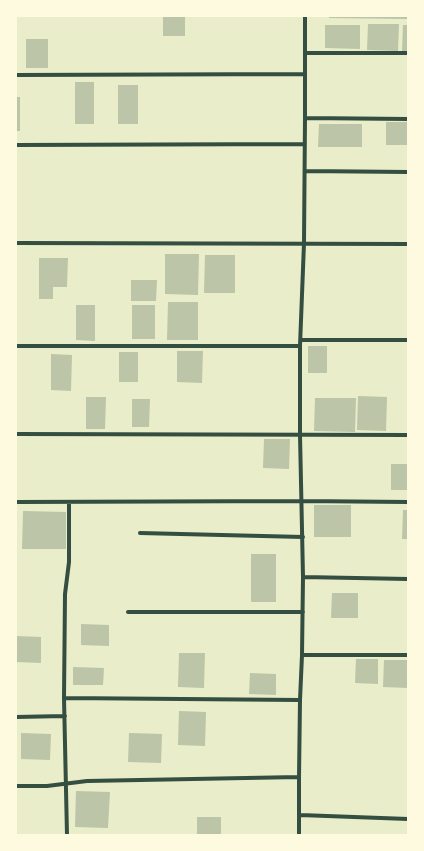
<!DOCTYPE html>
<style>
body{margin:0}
#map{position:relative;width:424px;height:851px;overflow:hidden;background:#e9edc9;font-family:"Libre Baskerville",serif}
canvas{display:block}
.frame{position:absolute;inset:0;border:17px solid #fefae0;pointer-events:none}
</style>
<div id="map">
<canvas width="424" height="851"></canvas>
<div class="frame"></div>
</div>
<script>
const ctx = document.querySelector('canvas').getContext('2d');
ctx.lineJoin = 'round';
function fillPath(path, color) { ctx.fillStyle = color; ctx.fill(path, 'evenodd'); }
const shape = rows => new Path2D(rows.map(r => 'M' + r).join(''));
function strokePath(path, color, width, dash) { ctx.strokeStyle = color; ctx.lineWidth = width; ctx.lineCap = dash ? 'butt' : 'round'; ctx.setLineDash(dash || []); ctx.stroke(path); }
fillPath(shape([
 [163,16,185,16,185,36,163,36],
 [329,16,408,16,408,19,329,18],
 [368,24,399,24,398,51,367,50],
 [325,25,360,25,360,49,325,48],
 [403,25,408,25,408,51,402,51],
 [26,39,48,39,48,68,26,68],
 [75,82,94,82,94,124,75,124],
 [118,85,138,85,138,124,118,124],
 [16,97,20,97,20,131,16,131],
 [386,122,408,122,408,145,386,145],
 [319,124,362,124,362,147,318,147],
 [165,254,199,254,198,295,165,294],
 [205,255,235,255,235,293,204,293],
 [39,258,68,258,67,287,53,287,53,299,39,299],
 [131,280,157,280,156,301,131,301],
 [168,302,198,302,198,340,167,340],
 [76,305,95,305,95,341,76,340],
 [132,305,155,305,155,339,132,339],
 [308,346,327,346,327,373,308,373],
 [177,351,203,351,202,383,177,382],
 [119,352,138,352,138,382,119,382],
 [51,354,72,355,71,391,51,390],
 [358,396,387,397,386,431,357,430],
 [86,397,106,397,105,429,86,429],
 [315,398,356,398,355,432,314,431],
 [132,399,150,399,149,427,132,427],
 [264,439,290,439,289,469,263,468],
 [391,464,408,464,408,490,391,490],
 [314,505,351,505,351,537,314,537],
 [403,510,408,510,408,539,402,539],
 [23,511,66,512,66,549,22,549],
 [251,554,276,554,276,602,251,602],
 [332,593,358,593,358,618,331,618],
 [81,624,109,625,109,646,81,645],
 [16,636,41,637,41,663,16,662],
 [179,653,205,653,204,688,178,687],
 [356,659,378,659,378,684,355,683],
 [384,660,408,660,408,688,383,687],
 [73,667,104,668,103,685,73,685],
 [250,673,276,674,276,695,249,694],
 [179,711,206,712,205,746,178,745],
 [21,733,51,734,50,760,21,759],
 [129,733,162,734,161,763,128,762],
 [76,791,110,792,108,828,75,827],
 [197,817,221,817,221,835,197,835]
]), '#bcc5a7');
strokePath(shape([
 [305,53,408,53],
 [16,75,305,74],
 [305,118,408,119],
 [16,145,305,144],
 [305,171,408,172],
 [16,243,408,244],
 [301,340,408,340],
 [16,346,300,346],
 [16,434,408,435],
 [16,502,301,501,408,502],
 [140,533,303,537],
 [303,577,408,579],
 [128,612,303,612],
 [302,655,408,655],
 [64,698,300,700],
 [16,717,65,716],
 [16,786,47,786,87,781,299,777],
 [300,815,408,819],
 [67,835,64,698,65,594,69,562,69,502],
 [299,835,299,777,300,700,302,655,303,577,300,435,300,346,304,243,305,118,305,16]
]), '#344e41', 4);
</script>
